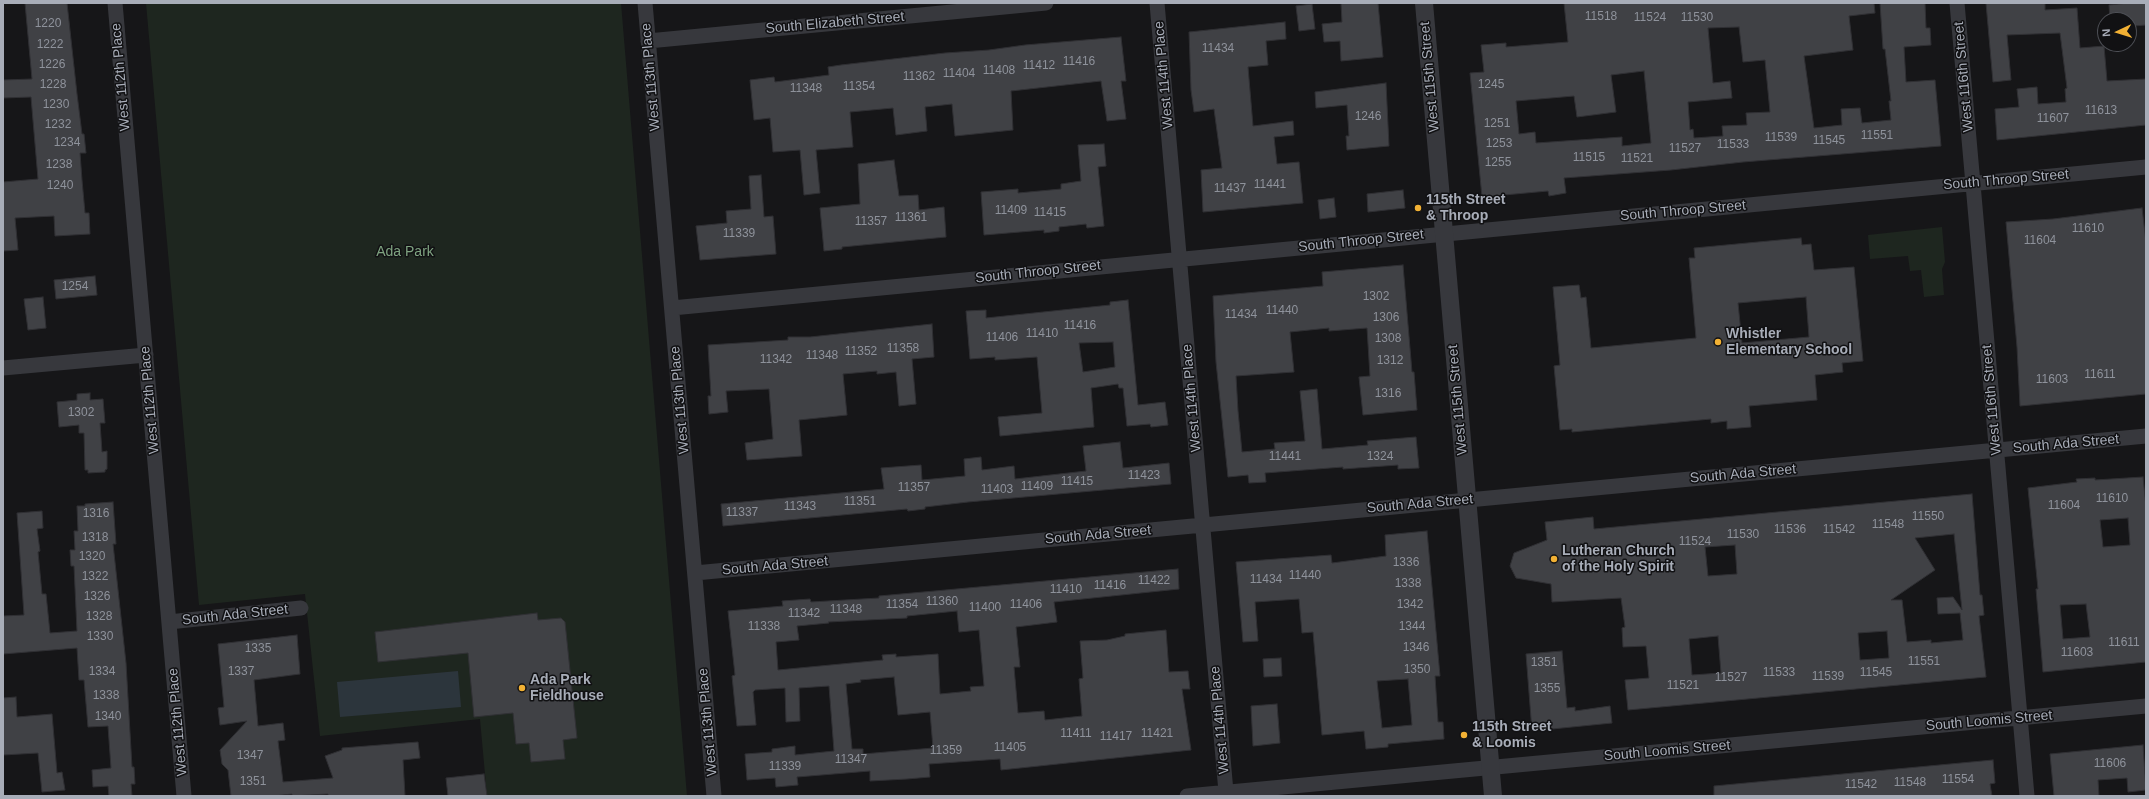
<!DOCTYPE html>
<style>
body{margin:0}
#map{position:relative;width:2149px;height:799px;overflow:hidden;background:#161618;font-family:Arial,sans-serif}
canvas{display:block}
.frame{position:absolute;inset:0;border:4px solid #a8adb8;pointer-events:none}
.north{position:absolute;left:2097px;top:12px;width:40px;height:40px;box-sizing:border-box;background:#111113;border:1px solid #4d4f55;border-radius:50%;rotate:266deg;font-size:11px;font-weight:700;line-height:16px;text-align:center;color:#a8adb8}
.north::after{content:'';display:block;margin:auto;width:14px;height:18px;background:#f2b134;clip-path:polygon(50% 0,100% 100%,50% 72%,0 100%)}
</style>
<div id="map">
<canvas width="2149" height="799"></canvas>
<div class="frame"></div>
<div class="north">N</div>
</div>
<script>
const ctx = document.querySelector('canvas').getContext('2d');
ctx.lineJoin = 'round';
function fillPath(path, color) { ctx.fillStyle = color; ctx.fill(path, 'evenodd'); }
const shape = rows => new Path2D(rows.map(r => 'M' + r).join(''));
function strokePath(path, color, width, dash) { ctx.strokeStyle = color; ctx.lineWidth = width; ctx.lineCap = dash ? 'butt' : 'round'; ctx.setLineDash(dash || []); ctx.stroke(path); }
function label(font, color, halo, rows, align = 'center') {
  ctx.font = font + ' Arial,sans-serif'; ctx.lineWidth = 3; ctx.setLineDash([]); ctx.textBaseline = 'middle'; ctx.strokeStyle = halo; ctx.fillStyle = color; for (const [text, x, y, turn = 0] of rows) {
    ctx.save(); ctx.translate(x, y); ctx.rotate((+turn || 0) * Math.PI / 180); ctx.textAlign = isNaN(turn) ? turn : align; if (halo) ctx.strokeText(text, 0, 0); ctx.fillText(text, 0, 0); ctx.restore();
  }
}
fillPath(shape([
 [146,3,621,3,687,796,487,796,480,719,320,736,305,594,199,605],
 [1942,227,1945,262,1942,269,1944,295,1924,297,1921,270,1910,271,1908,256,1870,259,1868,235]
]), '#1e261f');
fillPath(shape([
 [458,671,461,707,340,717,337,682]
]), '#2c353c');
const building = shape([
 [25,3,67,3,77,94,82,134,84,134,86,153,80,153,82,180,85,213,89,213,90,234,55,236,54,216,15,218,18,250,3,251,3,182,38,179,31,97,3,98,3,80,32,79,25,3],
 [1341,3,1378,3,1383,57,1341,61,1340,41,1324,42,1322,24,1342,22,1341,3],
 [1564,3,1874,3,1875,13,1849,16,1853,50,1804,56,1814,128,1842,125,1841,109,1860,108,1862,123,1891,120,1889,101,1891,101,1885,49,1883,49,1880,3,1925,3,1926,28,1930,28,1931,45,1904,47,1906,82,1935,80,1941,146,1743,162,1671,170,1564,178,1566,193,1549,196,1548,191,1482,197,1470,73,1484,72,1481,45,1506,43,1506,47,1568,42,1564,3],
 [1739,27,1743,62,1765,60,1770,112,1746,113,1747,125,1722,126,1723,136,1694,138,1693,129,1690,130,1688,102,1732,98,1730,81,1713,83,1708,28,1739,27],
 [1644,71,1651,143,1622,146,1622,137,1536,143,1535,132,1519,134,1516,101,1574,96,1577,117,1616,112,1611,75,1644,71],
 [1986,3,2045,3,2045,10,2077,8,2080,48,2104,46,2107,81,2146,79,2146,125,1997,140,1995,109,2019,107,2017,89,2037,87,2038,104,2066,102,2065,89,2067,88,2060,33,2007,35,2011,80,1993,82,1986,3],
 [2128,3,2146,3,2146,25,2133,26,2132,20,2110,20,2109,5,2128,3],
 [1312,4,1315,29,1299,31,1296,6,1312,4],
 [1285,22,1286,39,1266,41,1268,65,1248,67,1253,126,1293,121,1294,135,1274,137,1277,164,1299,162,1303,203,1203,212,1201,170,1222,168,1214,109,1194,112,1191,90,1189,32,1285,22],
 [1121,37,1126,81,1121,81,1126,119,1107,121,1101,81,1011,91,1013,130,955,136,952,104,925,107,927,131,896,135,893,108,850,112,853,147,816,150,820,193,804,195,800,150,773,152,770,118,754,120,750,80,774,77,775,82,829,75,828,67,841,65,945,53,989,50,1025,45,1121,37],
 [1386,83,1389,146,1347,150,1346,136,1349,136,1347,105,1316,108,1315,92,1386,83],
 [1104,144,1106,166,1098,167,1104,226,1087,228,1086,224,1059,227,1059,231,1044,233,1044,230,984,235,981,192,1018,189,1018,193,1061,189,1061,184,1081,181,1078,145,1104,144],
 [894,160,899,196,918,195,919,210,944,207,946,237,842,247,842,249,824,251,820,208,860,204,858,164,894,160],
 [761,175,764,217,773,216,776,254,700,260,696,226,727,223,726,211,751,209,749,176,761,175],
 [1403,190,1405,208,1368,212,1367,194,1403,190],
 [1334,198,1336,217,1320,219,1318,200,1334,198],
 [2142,208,2146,242,2146,394,2020,406,2017,347,2006,222,2053,219,2142,208],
 [1801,238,1802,245,1811,244,1814,270,1854,267,1863,361,1842,363,1843,372,1815,375,1817,400,1749,406,1751,427,1727,429,1727,421,1711,423,1711,419,1572,432,1572,429,1560,430,1554,366,1560,365,1553,287,1579,285,1581,298,1586,297,1591,348,1696,338,1689,258,1695,258,1694,248,1801,238],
 [1806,297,1809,337,1742,343,1738,303,1806,297],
 [1403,265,1412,372,1414,372,1417,410,1363,415,1359,377,1370,376,1367,328,1329,331,1329,328,1290,332,1294,372,1236,376,1238,411,1242,452,1275,449,1274,443,1305,441,1300,391,1317,389,1322,449,1368,445,1367,441,1416,437,1419,468,1398,469,1398,465,1343,469,1343,467,1265,473,1266,482,1249,483,1248,475,1228,477,1216,362,1213,296,1323,286,1322,272,1403,265],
 [95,276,97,295,56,299,54,280,95,276],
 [43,297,46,328,28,330,24,299,43,297],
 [1128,300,1138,405,1165,402,1168,425,1151,427,1150,424,1127,426,1123,388,1119,388,1118,384,1091,388,1094,427,1000,436,998,417,1042,413,1037,357,995,360,995,357,970,359,966,311,986,310,986,318,1110,305,1110,302,1128,300],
 [1113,342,1115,367,1083,372,1079,343,1113,342],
 [932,324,934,357,912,359,916,404,899,406,896,372,877,374,877,371,843,374,847,415,799,420,802,456,747,460,745,443,773,439,769,389,726,391,728,412,709,414,708,396,711,396,708,345,788,340,788,337,810,337,932,324],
 [90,393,90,400,103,399,105,423,100,423,102,452,107,451,107,469,105,470,105,472,88,473,88,470,85,470,84,433,79,433,79,425,59,427,57,402,77,400,77,394,90,393],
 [1120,442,1123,468,1169,463,1171,484,968,502,925,507,925,509,908,511,907,509,723,526,721,504,884,489,881,468,921,465,922,480,965,476,964,459,981,457,982,470,1014,466,1015,479,1086,471,1083,446,1120,442],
 [2143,477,2146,507,2146,662,2043,672,2036,589,2038,589,2028,488,2077,482,2076,479,2095,478,2095,480,2143,477],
 [2128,518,2130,545,2103,547,2100,520,2128,518],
 [2086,604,2090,637,2063,639,2060,605,2086,604],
 [1972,494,1980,595,1982,595,1984,615,1979,616,1986,677,1628,710,1625,680,1649,678,1646,646,1623,647,1622,628,1625,627,1621,598,1552,602,1551,584,1516,578,1510,566,1514,553,1547,540,1545,522,1593,517,1594,529,1972,494],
 [1954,534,1962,610,1953,597,1937,598,1938,614,1960,613,1963,640,1931,643,1931,640,1907,642,1902,600,1891,600,1935,570,1915,538,1954,534],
 [1735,545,1737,574,1708,576,1705,547,1735,545],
 [1887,631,1889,658,1860,660,1858,633,1887,631],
 [1718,636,1721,673,1692,675,1689,639,1718,636],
 [113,502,116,544,113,544,126,663,132,767,134,767,135,784,131,784,132,796,109,796,108,786,93,787,92,770,111,768,108,726,88,727,84,680,79,680,77,648,3,654,3,616,24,615,17,513,42,511,43,528,37,529,40,551,38,552,42,594,46,594,50,633,77,631,74,566,71,566,70,550,75,550,74,531,78,531,77,506,85,506,85,504,113,502],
 [1427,531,1440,676,1435,676,1438,722,1443,722,1444,739,1388,744,1388,747,1366,749,1364,731,1322,735,1313,632,1302,633,1299,599,1255,602,1258,641,1243,642,1236,562,1331,555,1332,563,1386,556,1385,535,1427,531],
 [1408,679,1412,725,1382,728,1377,681,1408,679],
 [1178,569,1179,589,1054,602,1057,622,1016,627,1020,667,1014,667,1018,713,1044,711,1045,720,1082,716,1079,679,1083,678,1080,641,1107,640,1125,636,1125,634,1166,630,1169,672,1188,671,1190,689,1182,689,1191,750,1001,770,1000,759,929,764,930,777,907,779,870,781,870,771,797,777,798,785,776,787,775,778,747,780,745,754,772,752,772,749,795,746,795,755,834,751,829,686,799,688,800,721,786,722,785,688,755,690,753,692,756,725,737,726,732,676,735,675,728,611,783,606,782,601,810,599,811,602,879,598,879,596,1178,569],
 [957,611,959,632,979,630,984,686,970,687,971,691,940,694,938,654,896,657,896,654,882,655,883,660,778,670,776,642,799,640,797,626,829,623,828,622,907,618,907,616,957,611],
 [894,677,898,715,930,712,933,748,863,754,863,749,852,749,846,684,861,682,860,680,894,677],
 [537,613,538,620,561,618,565,622,577,738,563,740,565,759,531,762,529,743,516,744,513,713,474,717,468,653,378,662,375,632,537,613],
 [297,635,300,674,254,680,258,726,283,723,285,740,278,741,283,782,333,778,325,756,342,750,342,748,418,742,420,758,403,760,405,796,328,796,328,794,292,796,292,794,274,796,231,796,228,770,222,764,220,750,247,721,220,725,218,708,224,707,218,644,297,635],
 [1562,651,1567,708,1575,707,1575,711,1610,706,1612,723,1532,731,1526,654,1562,651],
 [1281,658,1282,676,1264,677,1263,659,1281,658],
 [16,697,17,717,52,714,57,773,62,772,65,790,42,792,38,753,3,755,3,698,16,697],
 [1277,704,1280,743,1253,746,1251,706,1277,704],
 [2143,745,2146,790,2128,792,2127,778,2098,780,2099,796,2054,796,2050,754,2143,745],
 [1993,760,1995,783,1990,784,1992,796,1714,796,1714,786,1993,760],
 [484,774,487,796,448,796,446,778,484,774]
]);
fillPath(building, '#404145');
strokePath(building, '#303034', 1);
strokePath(shape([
 [115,3,184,796],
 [645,3,714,796],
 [1157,3,1226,792],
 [1957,3,2027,796],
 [648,41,1046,3],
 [672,308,2146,167],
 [3,368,146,355],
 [695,573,2146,436],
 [169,622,301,608],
 [1187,796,2146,706]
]), '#37383d', 15);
strokePath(shape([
 [1424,3,1493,796]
]), '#37383d', 18);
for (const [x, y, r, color] of [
 [1418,208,4,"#f2b134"],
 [1718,342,4,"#f2b134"],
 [1554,559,4,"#f2b134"],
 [522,688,4,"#f2b134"],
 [1464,735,4,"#f2b134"]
]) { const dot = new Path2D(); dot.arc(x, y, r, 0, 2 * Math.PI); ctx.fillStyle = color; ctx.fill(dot); strokePath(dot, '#111113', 1.5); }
label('12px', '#8e929b', null, [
 ["11518",1601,17],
 ["11524",1650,18],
 ["11530",1697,18],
 ["1220",48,24],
 ["1222",50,45],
 ["11434",1218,49],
 ["11416",1079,62],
 ["1226",52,65],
 ["11412",1039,66],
 ["11408",999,71],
 ["11404",959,74],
 ["11362",919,77],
 ["1228",53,85],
 ["1245",1491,85],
 ["11354",859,87],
 ["11348",806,89],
 ["1230",56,105],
 ["11613",2101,111],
 ["1246",1368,117],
 ["11607",2053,119],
 ["1251",1497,124],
 ["1232",58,125],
 ["11551",1877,136],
 ["11539",1781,138],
 ["11545",1829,141],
 ["1234",67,143],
 ["1253",1499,144],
 ["11533",1733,145],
 ["11527",1685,149],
 ["11515",1589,158],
 ["11521",1637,159],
 ["1255",1498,163],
 ["1238",59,165],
 ["11441",1270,185],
 ["1240",60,186],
 ["11437",1230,189],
 ["11409",1011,211],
 ["11415",1050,213],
 ["11361",911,218],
 ["11357",871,222],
 ["11610",2088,229],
 ["11339",739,234],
 ["11604",2040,241],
 ["1254",75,287],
 ["1302",1376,297],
 ["11440",1282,311],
 ["11434",1241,315],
 ["1306",1386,318],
 ["11416",1080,326],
 ["11410",1042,334],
 ["11406",1002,338],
 ["1308",1388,339],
 ["11358",903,349],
 ["11352",861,352],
 ["11348",822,356],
 ["11342",776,360],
 ["1312",1390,361],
 ["11611",2100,375],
 ["11603",2052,380],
 ["1316",1388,394],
 ["1302",81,413],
 ["11441",1285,457],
 ["1324",1380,457],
 ["11423",1144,476],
 ["11415",1077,482],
 ["11409",1037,487],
 ["11357",914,488],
 ["11403",997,490],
 ["11610",2112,499],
 ["11351",860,502],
 ["11604",2064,506],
 ["11343",800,507],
 ["11337",742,513],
 ["1316",96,514],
 ["11550",1928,517],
 ["11548",1888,525],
 ["11536",1790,530],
 ["11542",1839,530],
 ["11530",1743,535],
 ["1318",95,538],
 ["11524",1695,542],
 ["1320",92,557],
 ["1336",1406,563],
 ["11440",1305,576],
 ["1322",95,577],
 ["11434",1266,580],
 ["11422",1154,581],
 ["1338",1408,584],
 ["11416",1110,586],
 ["11410",1066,590],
 ["1326",97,597],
 ["11360",942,602],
 ["11354",902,605],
 ["11406",1026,605],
 ["1342",1410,605],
 ["11400",985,608],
 ["11348",846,610],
 ["11342",804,614],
 ["1328",99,617],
 ["11338",764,627],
 ["1344",1412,627],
 ["1330",100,637],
 ["11611",2124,643],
 ["1346",1416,648],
 ["1335",258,649],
 ["11603",2077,653],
 ["11551",1924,662],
 ["1351",1544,663],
 ["1350",1417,670],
 ["1334",102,672],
 ["1337",241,672],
 ["11533",1779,673],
 ["11545",1876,673],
 ["11539",1828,677],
 ["11527",1731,678],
 ["11521",1683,686],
 ["1355",1547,689],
 ["1338",106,696],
 ["1340",108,717],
 ["11411",1076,734],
 ["11421",1157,734],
 ["11417",1116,737],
 ["11405",1010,748],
 ["11359",946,751],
 ["1347",250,756],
 ["11347",851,760],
 ["11606",2110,764],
 ["11339",785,767],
 ["11554",1958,780],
 ["1351",253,782],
 ["11548",1910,783],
 ["11542",1861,785]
]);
label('14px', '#a8adb8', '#111113', [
 ["South Elizabeth Street",835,23,-5],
 ["West 114th Place",1164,75,-95],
 ["West 112th Place",121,77,-95],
 ["West 113th Place",651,77,-95],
 ["West 115th Street",1430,77,-95],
 ["West 116th Street",1964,77,-95],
 ["South Throop Street",2006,180,-5],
 ["South Throop Street",1683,211,-5],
 ["South Throop Street",1361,241,-6],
 ["South Throop Street",1038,272,-6],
 ["West 114th Place",1192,398,-95],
 ["West 112th Place",150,400,-95],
 ["West 113th Place",680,400,-95],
 ["West 115th Street",1458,400,-95],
 ["West 116th Street",1992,400,-95],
 ["South Ada Street",2066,444,-5],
 ["South Ada Street",1743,474,-5],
 ["South Ada Street",1420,504,-5],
 ["South Ada Street",1098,535,-5],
 ["South Ada Street",775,566,-5],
 ["South Ada Street",235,615,-6],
 ["West 114th Place",1220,720,-95],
 ["South Loomis Street",1989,721,-5],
 ["West 112th Place",178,722,-95],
 ["West 113th Place",708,722,-95],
 ["South Loomis Street",1667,751,-5]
]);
label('bold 14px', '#a8adb8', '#111113', [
 ["115th Street",1426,200],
 ["& Throop",1426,216],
 ["Whistler",1726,334],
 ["Elementary School",1726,350],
 ["Lutheran Church",1562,551],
 ["of the Holy Spirit",1562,567],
 ["Ada Park",530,680],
 ["Fieldhouse",530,696],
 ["115th Street",1472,727],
 ["& Loomis",1472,743]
], 'left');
label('14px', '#7fa381', '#111113', [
 ["Ada Park",405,252]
]);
</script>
